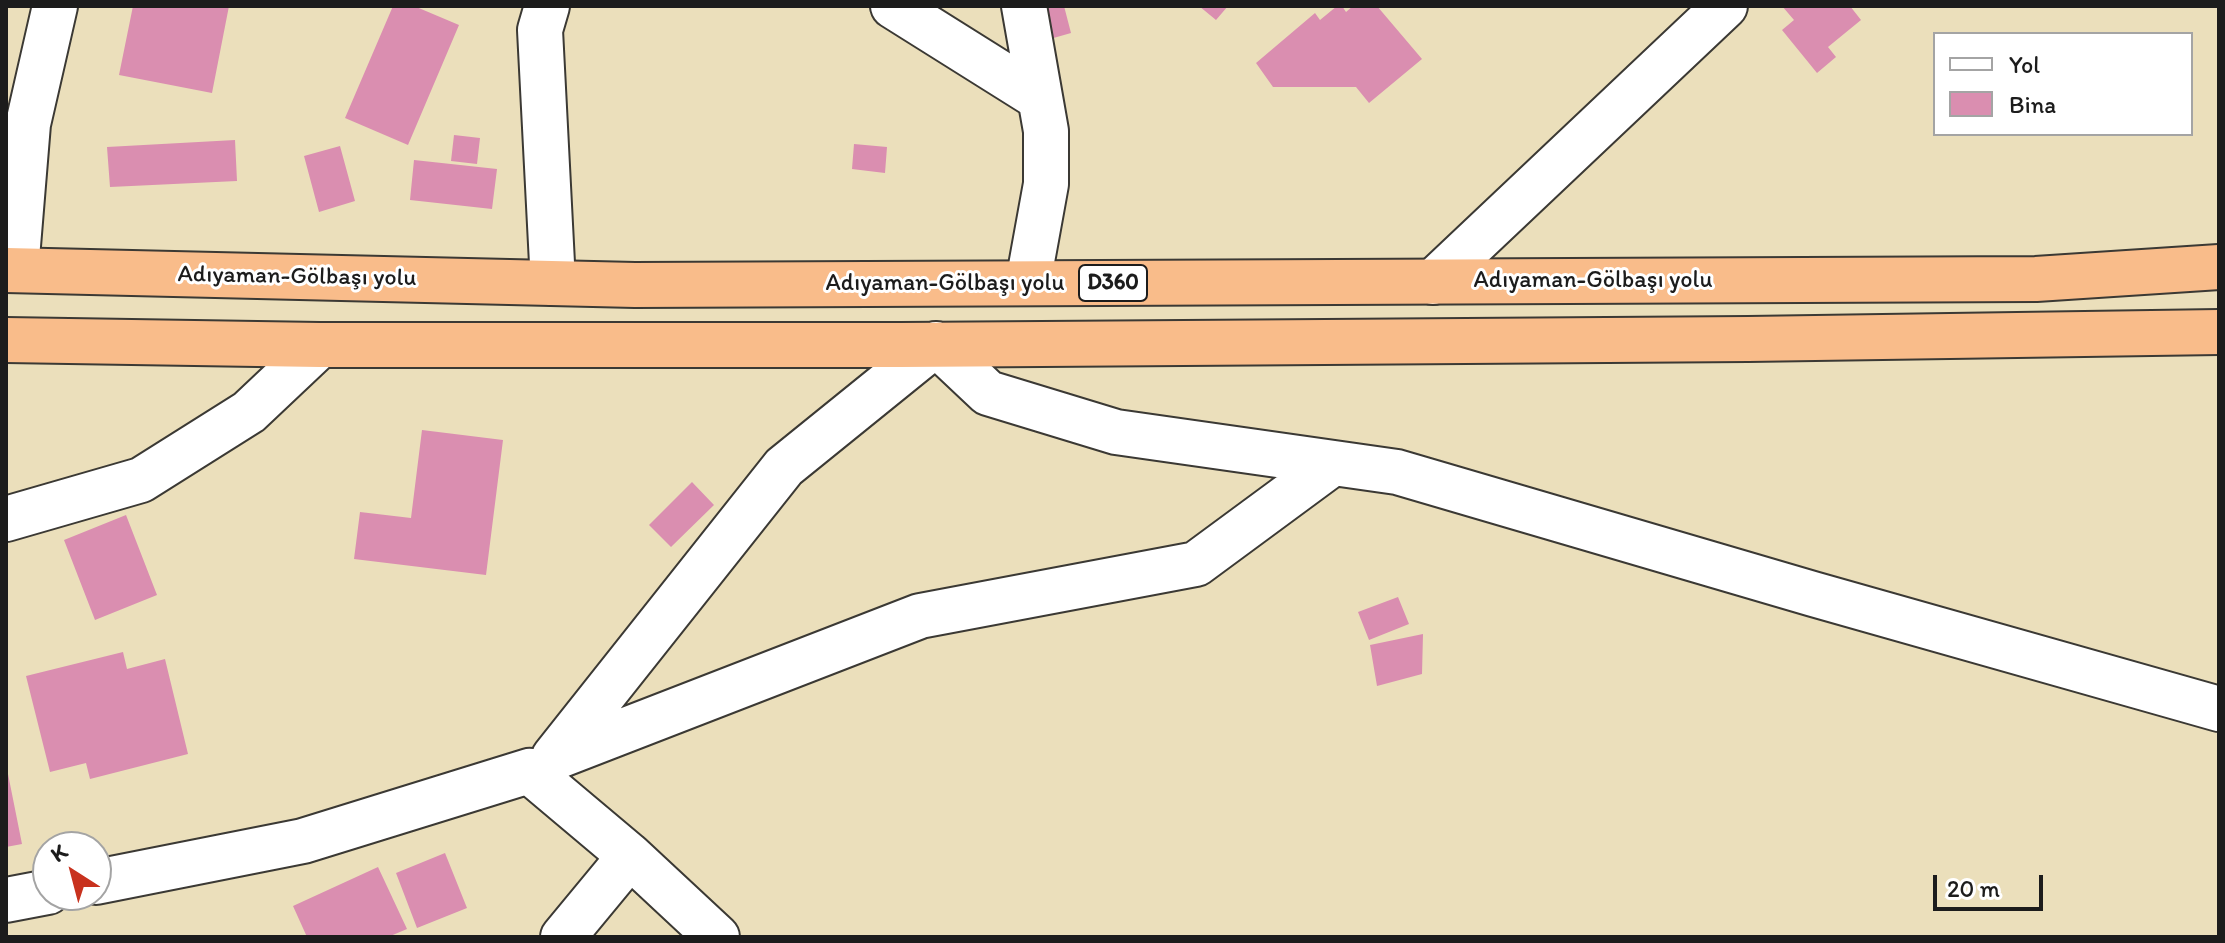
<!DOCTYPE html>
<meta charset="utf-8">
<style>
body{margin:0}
#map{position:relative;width:2225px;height:943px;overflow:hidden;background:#ebdfbb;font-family:Itim,sans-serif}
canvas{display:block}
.frame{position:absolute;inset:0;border:8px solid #1c1c1c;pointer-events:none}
.legend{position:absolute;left:1933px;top:32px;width:260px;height:104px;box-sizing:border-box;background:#fff;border:2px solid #a4a4a4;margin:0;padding:10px 14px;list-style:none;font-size:24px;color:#1c1c1c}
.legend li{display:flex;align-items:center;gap:16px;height:40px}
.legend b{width:40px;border:2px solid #a4a4a4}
.north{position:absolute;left:32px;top:831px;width:80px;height:80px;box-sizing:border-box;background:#fff;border:2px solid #a4a4a4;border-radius:50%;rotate:324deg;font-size:22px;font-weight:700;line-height:32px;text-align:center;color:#1c1c1c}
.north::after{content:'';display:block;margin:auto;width:28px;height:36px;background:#c8321e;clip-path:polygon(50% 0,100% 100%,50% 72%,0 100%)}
.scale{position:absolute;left:1933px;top:875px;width:110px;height:36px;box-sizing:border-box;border:4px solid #1c1c1c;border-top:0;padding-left:10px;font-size:24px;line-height:28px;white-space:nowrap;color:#1c1c1c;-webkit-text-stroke:6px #fff;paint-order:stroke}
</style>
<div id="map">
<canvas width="2225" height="943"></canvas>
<div class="frame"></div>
<ul class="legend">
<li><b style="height:10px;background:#fff"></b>Yol</li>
<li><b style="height:22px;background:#da8eb0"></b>Bina</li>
</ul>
<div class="north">K</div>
<div class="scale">20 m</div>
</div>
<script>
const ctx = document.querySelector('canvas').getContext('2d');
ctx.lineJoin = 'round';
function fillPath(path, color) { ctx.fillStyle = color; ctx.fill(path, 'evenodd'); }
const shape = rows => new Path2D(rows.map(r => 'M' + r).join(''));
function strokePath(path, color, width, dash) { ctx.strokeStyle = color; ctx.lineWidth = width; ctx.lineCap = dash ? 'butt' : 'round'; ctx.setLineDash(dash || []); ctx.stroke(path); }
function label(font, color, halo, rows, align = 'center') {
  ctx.font = font + ' Itim,sans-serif'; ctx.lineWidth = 6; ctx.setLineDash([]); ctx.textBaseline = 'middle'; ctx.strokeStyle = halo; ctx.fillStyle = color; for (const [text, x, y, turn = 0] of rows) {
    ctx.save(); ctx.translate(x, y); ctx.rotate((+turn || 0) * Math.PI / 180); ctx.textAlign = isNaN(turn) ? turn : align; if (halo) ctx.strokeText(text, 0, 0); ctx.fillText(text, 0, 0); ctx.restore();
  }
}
fillPath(shape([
 [133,6,229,6,212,93,119,75],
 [393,6,414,6,459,25,408,145,345,118],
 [1040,6,1064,6,1071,33,1050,39],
 [1199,6,1228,6,1216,20],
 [1337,6,1342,6,1346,12,1353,6,1377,6,1422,59,1369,103,1356,87,1273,87,1256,63,1315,13,1320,20],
 [1782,6,1850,6,1861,20,1828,47,1836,57,1817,73,1782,30,1794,20],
 [454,135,480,138,477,164,451,161],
 [235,140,237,181,110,187,107,147],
 [854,144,887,147,885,173,852,169],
 [340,146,355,201,319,212,304,156],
 [414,160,497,169,492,209,410,200],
 [422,430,503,440,486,575,354,559,360,512,411,518],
 [692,482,714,505,671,547,649,525],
 [126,515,157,595,95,620,64,540],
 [1398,597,1409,624,1369,640,1358,612],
 [1423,634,1422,674,1377,686,1370,645],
 [123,652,127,669,165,659,188,754,90,779,86,763,50,772,26,676],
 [6,764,22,844,6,847],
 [445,853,467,908,417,928,396,873],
 [378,867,407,929,388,937,307,937,293,906]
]), '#da8eb0');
const minor = shape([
 [547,6,540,30,553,283],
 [893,6,1038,97],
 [1024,6,1046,131,1046,184,1028,283],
 [16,270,28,124,55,6],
 [1433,282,1725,6],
 [6,519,141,480,249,412,320,345],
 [554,757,784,467,936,344,988,393,1116,432,1397,472,1813,594,2219,709],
 [556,757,920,616,1196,564,1333,463],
 [630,856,717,937],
 [96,882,303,841,529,771,630,856,563,937],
 [6,900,48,892]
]);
const highway = shape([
 [6,270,635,285,2036,279,2219,267],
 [6,340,320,345,901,345,1748,339,2219,332]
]);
strokePath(minor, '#3b3934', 48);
strokePath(highway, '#3b3934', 48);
strokePath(minor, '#fff', 44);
strokePath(highway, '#f9bc8a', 44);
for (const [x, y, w] of [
 [1113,283,68]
]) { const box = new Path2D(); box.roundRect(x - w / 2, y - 18, w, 36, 6); ctx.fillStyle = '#fff'; ctx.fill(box); strokePath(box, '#1c1c1c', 2); }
label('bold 22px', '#1c1c1c', null, [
 ["D360",1113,283]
]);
label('24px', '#1c1c1c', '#fff', [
 ["Adıyaman-Gölbaşı yolu",297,277,1],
 ["Adıyaman-Gölbaşı yolu",1593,281],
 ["Adıyaman-Gölbaşı yolu",945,284]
]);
</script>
